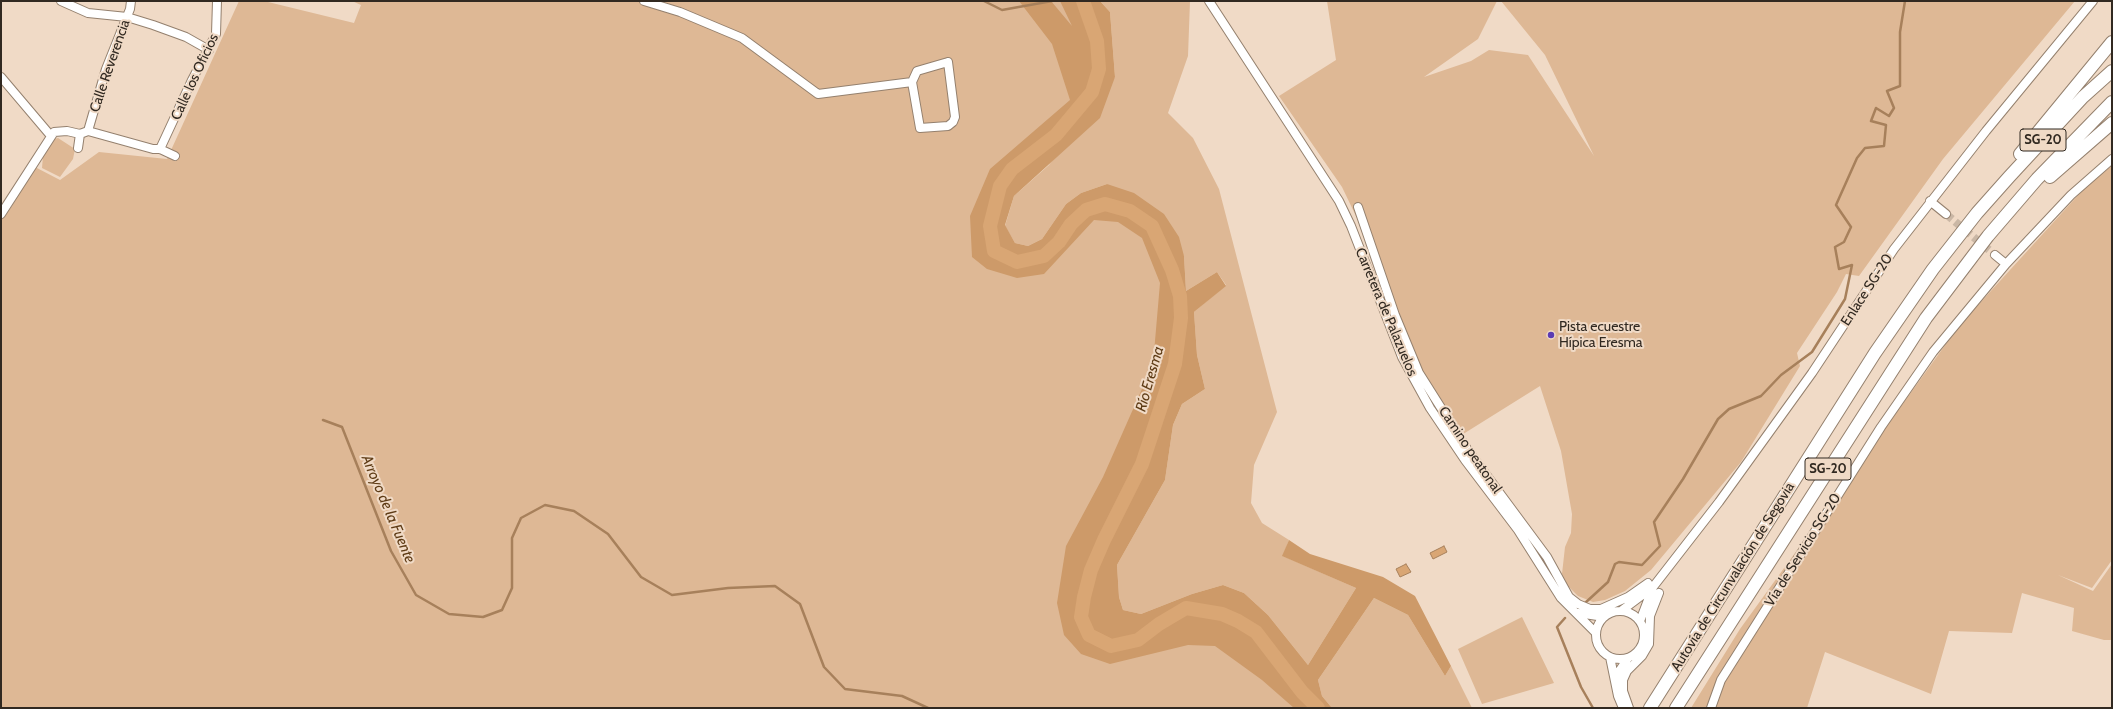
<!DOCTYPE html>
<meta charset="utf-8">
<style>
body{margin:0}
#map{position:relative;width:2113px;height:709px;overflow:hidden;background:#f0dac6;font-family:Cabin,sans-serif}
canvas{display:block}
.frame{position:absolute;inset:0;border:2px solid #312921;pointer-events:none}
</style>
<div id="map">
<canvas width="2113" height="709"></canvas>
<div class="frame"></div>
</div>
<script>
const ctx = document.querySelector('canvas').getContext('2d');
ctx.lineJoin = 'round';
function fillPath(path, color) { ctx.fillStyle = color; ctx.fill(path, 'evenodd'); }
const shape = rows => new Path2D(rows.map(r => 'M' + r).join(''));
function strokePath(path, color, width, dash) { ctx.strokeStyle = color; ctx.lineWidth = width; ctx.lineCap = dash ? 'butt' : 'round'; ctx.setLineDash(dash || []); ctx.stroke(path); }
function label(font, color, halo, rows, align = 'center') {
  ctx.font = font + ' Cabin,sans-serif'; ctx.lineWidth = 4; ctx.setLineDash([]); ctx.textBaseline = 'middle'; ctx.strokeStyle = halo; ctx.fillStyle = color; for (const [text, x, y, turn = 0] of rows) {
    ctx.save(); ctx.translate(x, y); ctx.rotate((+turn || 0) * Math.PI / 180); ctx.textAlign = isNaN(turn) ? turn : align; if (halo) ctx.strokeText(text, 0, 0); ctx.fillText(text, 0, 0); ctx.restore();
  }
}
fillPath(shape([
 [239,1,264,1,354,23,361,5,352,1,1083,1,1099,69,996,208,1017,262,1071,224,1130,211,1180,296,1089,635,1186,608,1318,708,1,708,1,218,10,209,35,167,60,180,99,152,167,159],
 [1100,1,1190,1,1188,56,1168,113,1193,138,1219,189,1277,412,1254,465,1251,503,1262,523,1289,540,1283,556,1356,588,1308,665,1268,615,1244,593,1223,585,1192,594,1141,614,1123,610,1119,597,1117,565,1165,480,1173,425,1182,404,1205,389,1197,355,1194,312,1226,285,1217,272,1186,291,1184,256,1107,184,1081,193,1066,204,1042,239,1028,246,1015,243,1005,226,1014,196,1049,165,1115,77,1110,12],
 [1327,1,1497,1,1478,39,1424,77,1471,61,1489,50,1528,55,1594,156,1545,55,1501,1,2075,1,1943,159,1859,276,1846,274,1837,292,1797,353,1800,366,1741,462,1651,570,1625,591,1605,600,1593,602,1578,596,1567,585,1562,574,1565,547,1571,533,1572,514,1561,451,1540,386,1460,436,1419,373,1377,260,1342,187,1279,96,1336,60],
 [58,138,75,149,73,159,60,177,42,168,43,156,54,139],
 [2112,166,2112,560,2092,588,2058,575,2093,591,2112,564,2112,640,2104,640,2072,631,2074,608,2022,593,2012,633,1949,631,1931,694,1825,652,1807,708,1691,708,1740,629,1959,326,2091,181],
 [1374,598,1408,615,1445,676,1451,666,1472,708,1332,708,1322,696,1318,680],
 [1522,617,1554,683,1482,704,1458,649]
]), '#deb895');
fillPath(shape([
 [1019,1,1051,1,1072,26,1060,1,1100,1,1110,12,1115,77,1100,118,1014,196,1005,225,1015,243,1028,246,1042,239,1066,204,1081,193,1107,184,1134,193,1164,214,1179,237,1184,256,1186,291,1217,272,1226,286,1194,312,1197,355,1205,389,1182,404,1173,425,1165,480,1117,565,1119,597,1123,610,1141,614,1192,594,1223,585,1244,593,1268,615,1308,665,1356,588,1282,556,1289,540,1310,554,1383,577,1415,596,1451,666,1445,676,1408,615,1374,598,1318,680,1322,696,1332,708,1294,708,1262,680,1215,646,1188,645,1110,664,1081,654,1064,635,1057,603,1066,546,1103,477,1153,364,1160,283,1142,238,1118,222,1094,220,1044,274,1017,278,987,269,972,257,970,216,990,169,1070,100,1052,44]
]), '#cd9a69');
const water = shape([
 [1444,546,1447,552,1433,559,1430,553,1444,546],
 [1406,564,1411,572,1400,577,1396,569,1406,564]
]);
fillPath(water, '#d9a674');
strokePath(water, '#a7805b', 1);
strokePath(shape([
 [984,1,1002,10,1052,1],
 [323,420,342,427,391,551,416,595,449,614,483,617,502,610,512,588,512,538,521,518,545,505,574,511,608,534,641,577,672,595,728,588,775,586,800,604,824,667,845,689,902,696,928,708],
 [1585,603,1608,582,1615,564,1619,562,1642,565,1660,546,1654,522,1683,479,1718,419,1729,409,1761,396,1781,375,1812,352,1845,299,1852,265,1839,269,1835,247,1844,242,1851,227,1836,205,1857,158,1865,148,1884,146,1886,125,1871,121,1876,108,1889,116,1894,108,1887,91,1900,86,1900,32,1905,1],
 [1565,618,1557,627,1581,687,1593,708]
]), '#a7805b', 2.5);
strokePath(shape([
 [1083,1,1097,41,1099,69,1092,92,1056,135,1012,169,1000,186,990,226,994,251,1017,262,1044,256,1059,242,1071,224,1086,210,1105,204,1130,211,1152,226,1172,270,1180,296,1181,318,1175,364,1142,464,1104,540,1091,570,1084,597,1081,617,1089,635,1111,646,1138,640,1159,624,1186,608,1222,614,1238,621,1256,632,1302,692,1318,708]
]), '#d9a674', 14);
strokePath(shape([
 [1946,214,1995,255]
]), '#cab7a5', 8, [8, 4]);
const minor = shape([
 [61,1,88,13,127,17,153,25,186,37,209,50],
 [644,1,680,12,742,38,818,94,912,82],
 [1209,1,1339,201,1351,226,1402,357,1430,408,1465,460,1518,530,1561,598,1596,633],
 [948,62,955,117,953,122,948,126,920,128,912,82,917,71,948,62],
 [1,77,51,136],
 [88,131,106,69,130,9,131,1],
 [88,131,153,149,160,149,175,156],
 [78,148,80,134],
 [160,149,192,80,216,34,217,1],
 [1930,201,1946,214],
 [1358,207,1395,315,1419,373,1467,449,1547,557,1569,597,1578,604,1590,609,1601,609,1628,597,1648,583],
 [1,214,54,132,67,131,80,134,88,131],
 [1995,255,2006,264,2071,195,2112,159],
 '1596 635a24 24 0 1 1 48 0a24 24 0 1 1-48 0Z',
 [1621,611,1649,590],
 [1578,613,1604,617],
 [1640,621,1653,587,1719,502,1812,373,1894,249,1986,131,2093,1],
 [1610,657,1618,696,1623,708],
 [1616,683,1620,670,1628,658],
 [1629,708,1623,691,1623,680,1627,671,1642,656,1649,644,1650,616,1659,593],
 [1711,708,1721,680,1881,427,1933,352,2006,264]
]);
const highway = shape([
 [2020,154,2112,42],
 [2050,177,2112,123],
 [1650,708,1875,353,1933,269,1977,213,2009,177,2083,97,2112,71],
 [1676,708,1926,318,1988,236,2037,179,2112,102]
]);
strokePath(minor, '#94806e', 10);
strokePath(highway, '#94806e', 14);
strokePath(minor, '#fff', 8);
strokePath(highway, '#fff', 12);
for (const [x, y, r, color] of [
 [1551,335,4,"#5b3bb3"]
]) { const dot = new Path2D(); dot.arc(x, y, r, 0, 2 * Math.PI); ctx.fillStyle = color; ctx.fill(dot); strokePath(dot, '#f0dac6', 1.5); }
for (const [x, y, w] of [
 [2043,140,46],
 [1828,469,46]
]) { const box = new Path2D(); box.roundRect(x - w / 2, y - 11, w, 22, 3); ctx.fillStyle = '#f0dac6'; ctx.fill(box); strokePath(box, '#312921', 1); }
label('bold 13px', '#312921', null, [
 ["SG-20",2043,140],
 ["SG-20",1828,469]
]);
label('14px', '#312921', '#f0dac6', [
 ["Calle Reverencia",110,66,-71],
 ["Calle los Oficios",195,77,-65],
 ["Enlace SG-20",1867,290,-57],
 ["Carretera de Palazuelos",1386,312,67],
 ["Camino peatonal",1470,450,56],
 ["Vía de Servicio SG-20",1803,550,-58],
 ["Autovía de Circunvalación de Segovia",1733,577,-58]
]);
label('14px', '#312921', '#f0dac6', [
 ["Pista ecuestre",1559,327],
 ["Hípica Eresma",1559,343]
], 'left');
label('italic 15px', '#5e3b15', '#f0dac6', [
 ["Río Eresma",1150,379,-74],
 ["Arroyo de la Fuente",388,509,67]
]);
</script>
